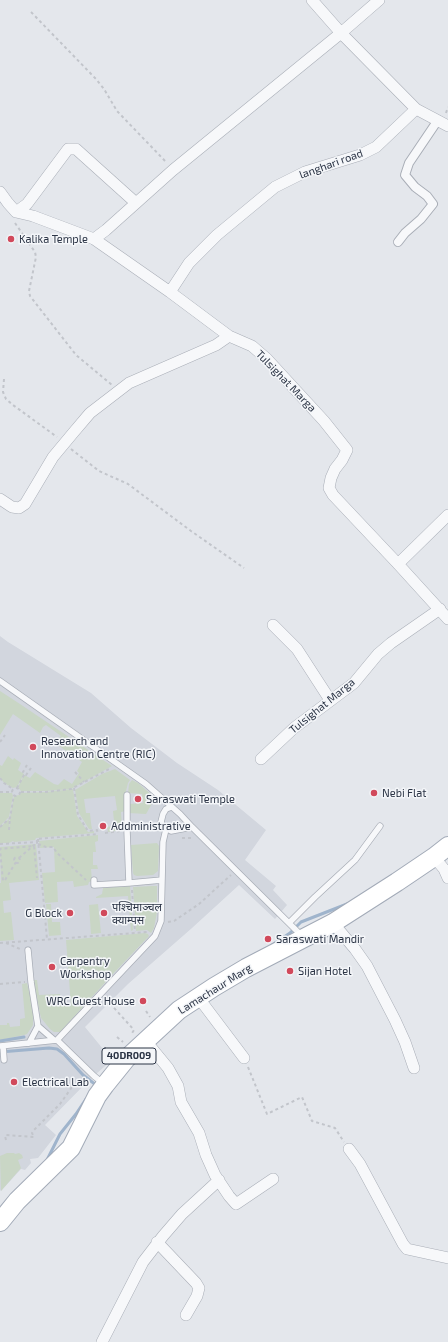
<!DOCTYPE html>
<meta charset="utf-8">
<style>
body{margin:0}
canvas{display:block;background:#e4e7ec}
</style>
<canvas width="448" height="1342"></canvas>
<script>
const ctx = document.querySelector('canvas').getContext('2d');
ctx.lineJoin = 'round';
function fillPath(path, color) { ctx.fillStyle = color; ctx.fill(path, 'evenodd'); }
const shape = rows => new Path2D(rows.map(r => 'M' + r).join(''));
function strokePath(path, color, width, dash) { ctx.strokeStyle = color; ctx.lineWidth = width; ctx.lineCap = dash ? 'butt' : 'round'; ctx.setLineDash(dash || []); ctx.stroke(path); }
function label(font, color, halo, rows, align = 'center') {
  ctx.font = font + ' "Exo 2","Noto Sans Devanagari",sans-serif'; ctx.lineWidth = 3; ctx.setLineDash([]); ctx.textBaseline = 'middle'; ctx.strokeStyle = halo; ctx.fillStyle = color; for (const [text, x, y, turn = 0] of rows) {
    ctx.save(); ctx.translate(x, y); ctx.rotate((+turn || 0) * Math.PI / 180); ctx.textAlign = isNaN(turn) ? turn : align; if (halo) ctx.strokeText(text, 0, 0); ctx.fillText(text, 0, 0); ctx.restore();
  }
}
fillPath(shape([
 [0,636,8,642,91,693,131,728,177,763,218,790,266,830,245,860,276,886,273,890,287,905,275,919,239,885,192,928,128,984,85,1027,112,1060,88,1081,45,1125,56,1135,38,1158,30,1159,31,1163,25,1170,21,1169,1,1191,0,1190]
]), '#d2d6de');
fillPath(shape([
 [0,691,20,704,112,766,71,789,46,791,21,791,18,787,24,775,30,778,35,772,54,784,58,785,64,779,72,784,79,773,77,771,82,762,55,743,61,736,46,725,43,727,40,733,13,714,0,735],
 [8,756,13,760,14,758,21,763,18,770,24,774,17,787,13,788,4,783,0,777,0,765,2,766],
 [115,769,130,780,128,783,125,795,126,811,121,812,122,827,116,828,116,831,108,832,107,827,114,826,113,821,114,821,113,811,117,810,115,796,84,799,86,813,90,813,91,823,92,829,89,829,79,813,75,790,102,774],
 [132,780,138,783,154,797,154,800,146,814,129,813,129,804,143,803,142,794,128,793,129,784],
 [73,789,77,816,88,832,94,831,94,833,36,838,35,840,14,842,13,841,9,843,0,843,0,827,9,819,9,830,10,817,14,796,19,795,21,793,46,792],
 [0,793,12,793,13,796,9,817,0,826],
 [98,835,98,841,95,842,96,852,93,852,93,865,97,865,98,869,91,869,92,881,89,882,88,885,74,887,73,881,57,882,58,902,45,903,42,873,55,872,54,847,40,848,39,841],
 [157,843,159,846,158,871,153,875,137,876,134,875,133,873,131,845],
 [36,844,39,880,9,883,11,900,3,901,4,913,11,912,14,940,0,941,0,883,1,883,0,847],
 [130,886,133,930,131,931,128,896,96,898,96,897,102,894,103,888],
 [152,886,157,886,157,912,154,928,151,933,147,930,136,931,133,887],
 [46,904,51,904,52,922,60,922,61,935,49,936],
 [98,904,101,933,91,934,89,905],
 [145,933,148,934,149,936,112,975,60,1032,54,1032,50,1029,41,1018,33,980,37,980,39,995,60,994,61,1006,71,1006,66,940],
 [27,983,33,1008,33,1025,27,1034,24,1035,0,1040,0,1025,7,1025,7,1023,9,1023,10,1027,20,1026,20,1019,25,1018,22,984],
 [7,1153,14,1153,15,1154,19,1153,22,1155,23,1158,18,1160,21,1168,1,1191,0,1156]
]), '#c9d6c5');
strokePath(shape([
 [272,945,290,933,301,922,347,904],
 [0,1041,24,1037],
 [0,1052,49,1048,57,1049,64,1054,83,1075,96,1085],
 [47,1160,60,1134,76,1114,86,1099]
]), '#9fb4cc', 3);
const service = shape([
 [0,681,146,784,180,814,192,827,171,831,163,826,161,822,163,814,166,809,172,807],
 [127,795,127,830,129,883,162,880],
 [192,827,302,936],
 [94,880,94,885,129,883],
 [289,923,315,897,355,860,380,826],
 [28,950,31,982,38,1026,29,1043],
 [38,1026,54,1040],
 [57,1040,155,936,161,921,163,842,166,829],
 [0,1046,57,1040,94,1076,104,1084],
 [3,1046,4,1060]
]);
const pedestrian = shape([
 [398,242,405,233,421,219,433,204,427,196,415,187,405,175,409,163,438,120]
]);
const minor = shape([
 [312,0,341,33,416,109],
 [0,192,8,203,16,212,33,216,94,239,170,292,229,336,252,346,267,359,324,421,347,450,342,460,335,469,331,478,329,488,333,495,398,564,448,619],
 [16,212,27,204,68,149,76,149,136,203],
 [94,239,106,230,173,170,341,33,379,0],
 [170,292,189,263,217,235,275,187,305,172,360,155,376,147,416,109,448,126],
 [0,499,12,507,19,508,25,504,53,457,73,433,90,413,129,383,216,345,229,336],
 [398,564,448,515],
 [273,625,297,649,330,700],
 [261,759,294,728,354,683,378,654,391,643,440,609],
 [434,857,444,869,448,878],
 [333,923,355,949,367,966,395,1020,405,1042,414,1068],
 [198,997,244,1058],
 [145,1040,168,1068,178,1086,181,1102,199,1133,206,1155,215,1175,229,1196,236,1204,273,1179],
 [349,1149,360,1164,403,1244,407,1249,448,1258],
 [157,1242,196,1283,199,1288,197,1296,186,1315],
 [102,1342,143,1262,163,1236,182,1214,219,1180]
]);
const primary = shape([
 [0,1222,17,1201,71,1148,97,1096,105,1085,126,1059,179,1010,214,987,246,968,333,923,397,882,434,857,448,846]
]);
strokePath(service, '#a9aeb7', 7);
strokePath(pedestrian, '#a9aeb7', 10);
strokePath(minor, '#a9aeb7', 12);
strokePath(primary, '#a3abb8', 20);
strokePath(shape([
 [31,12,96,79,104,89,117,111,167,163],
 [446,113,448,107],
 [15,223,35,252,36,257,29,291,30,296,76,355,112,385],
 [4,379,3,392,6,399,13,405,57,437],
 [71,449,99,471,128,484,191,531,244,568],
 [0,742,5,735],
 [27,765,23,772,26,775,31,768],
 [75,772,84,782],
 [0,778,4,783,13,789],
 '12 792a4 4 0 1 1 8 0a4 4 0 1 1-8 0Z',
 [17,788,25,773],
 [74,788,78,815,88,831,97,830,98,834],
 [0,792,12,792],
 [21,792,46,792,71,789,111,768],
 [0,827,10,818,14,795],
 [134,829,149,828,155,825],
 [9,830,10,818],
 [105,833,120,831],
 [182,838,192,838],
 [38,839,47,939],
 [0,844,37,842,37,839,98,834],
 [38,844,46,847,53,847,57,853,86,880],
 '14 860a3 3 0 1 1 6 0a3 3 0 1 1-6 0Z',
 [19,858,34,845,37,845,37,842],
 [16,862,5,880,3,881,0,849,34,846,37,878],
 [132,890,135,932],
 [168,922,174,921,199,904,231,875],
 [0,943,148,932],
 [6,943,20,949],
 [0,984,25,982],
 [106,999,134,1030,132,1033],
 [146,1011,150,1017],
 [117,1037,123,1042],
 [248,1067,267,1114,302,1097,312,1121,335,1128,344,1142],
 [6,1140,5,1136,6,1135,34,1137,32,1133,34,1130,60,1104,72,1087,80,1082,84,1077]
]), '#c2c5cb', 2, [3, 3]);
strokePath(service, '#f7f8fa', 5.5);
strokePath(pedestrian, '#f7f8fa', 8);
strokePath(minor, '#f7f8fa', 11);
strokePath(primary, '#fff', 18);
for (const [x, y, r, color] of [
 [11,239,4,"#d1495b"],
 [33,747,4,"#d1495b"],
 [374,793,4,"#d1495b"],
 [138,799,4,"#d1495b"],
 [103,826,4,"#d1495b"],
 [70,913,4,"#d1495b"],
 [104,913,4,"#d1495b"],
 [268,939,4,"#d1495b"],
 [52,967,4,"#d1495b"],
 [290,971,4,"#d1495b"],
 [143,1001,4,"#d1495b"],
 [14,1082,4,"#d1495b"]
]) { const dot = new Path2D(); dot.arc(x, y, r, 0, 2 * Math.PI); ctx.fillStyle = color; ctx.fill(dot); strokePath(dot, '#f4f6f9', 1.5); }
for (const [x, y, w] of [
 [129,1056,54]
]) { const box = new Path2D(); box.roundRect(x - w / 2, y - 8, w, 16, 3); ctx.fillStyle = '#f4f6f9'; ctx.fill(box); strokePath(box, '#2b3445', 1); }
label('bold 10px', '#2b3445', null, [
 ["40DR009",129,1056]
]);
label('11px', '#2b3445', '#f4f6f9', [
 ["langhari road",331,164,-20],
 ["Tulsighat Marga",286,381,46],
 ["Tulsighat Marga",322,706,-39],
 ["Lamachaur Marg",215,989,-32]
]);
label('11px', '#2b3445', '#f4f6f9', [
 ["Kalika Temple",19,239],
 ["Research and",41,741],
 ["Innovation Centre (RIC)",41,754],
 ["Nebi Flat",382,793],
 ["Saraswati Temple",146,799],
 ["Addministrative",111,826],
 ["पश्‍चिमाञ्‍चल",112,907],
 ["क्याम्पस",112,920],
 ["G Block",62,913,"right"],
 ["Saraswati Mandir",276,939],
 ["Carpentry",60,961],
 ["Workshop",60,974],
 ["Sijan Hotel",298,971],
 ["WRC Guest House",135,1001,"right"],
 ["Electrical Lab",22,1082]
], 'left');
</script>
